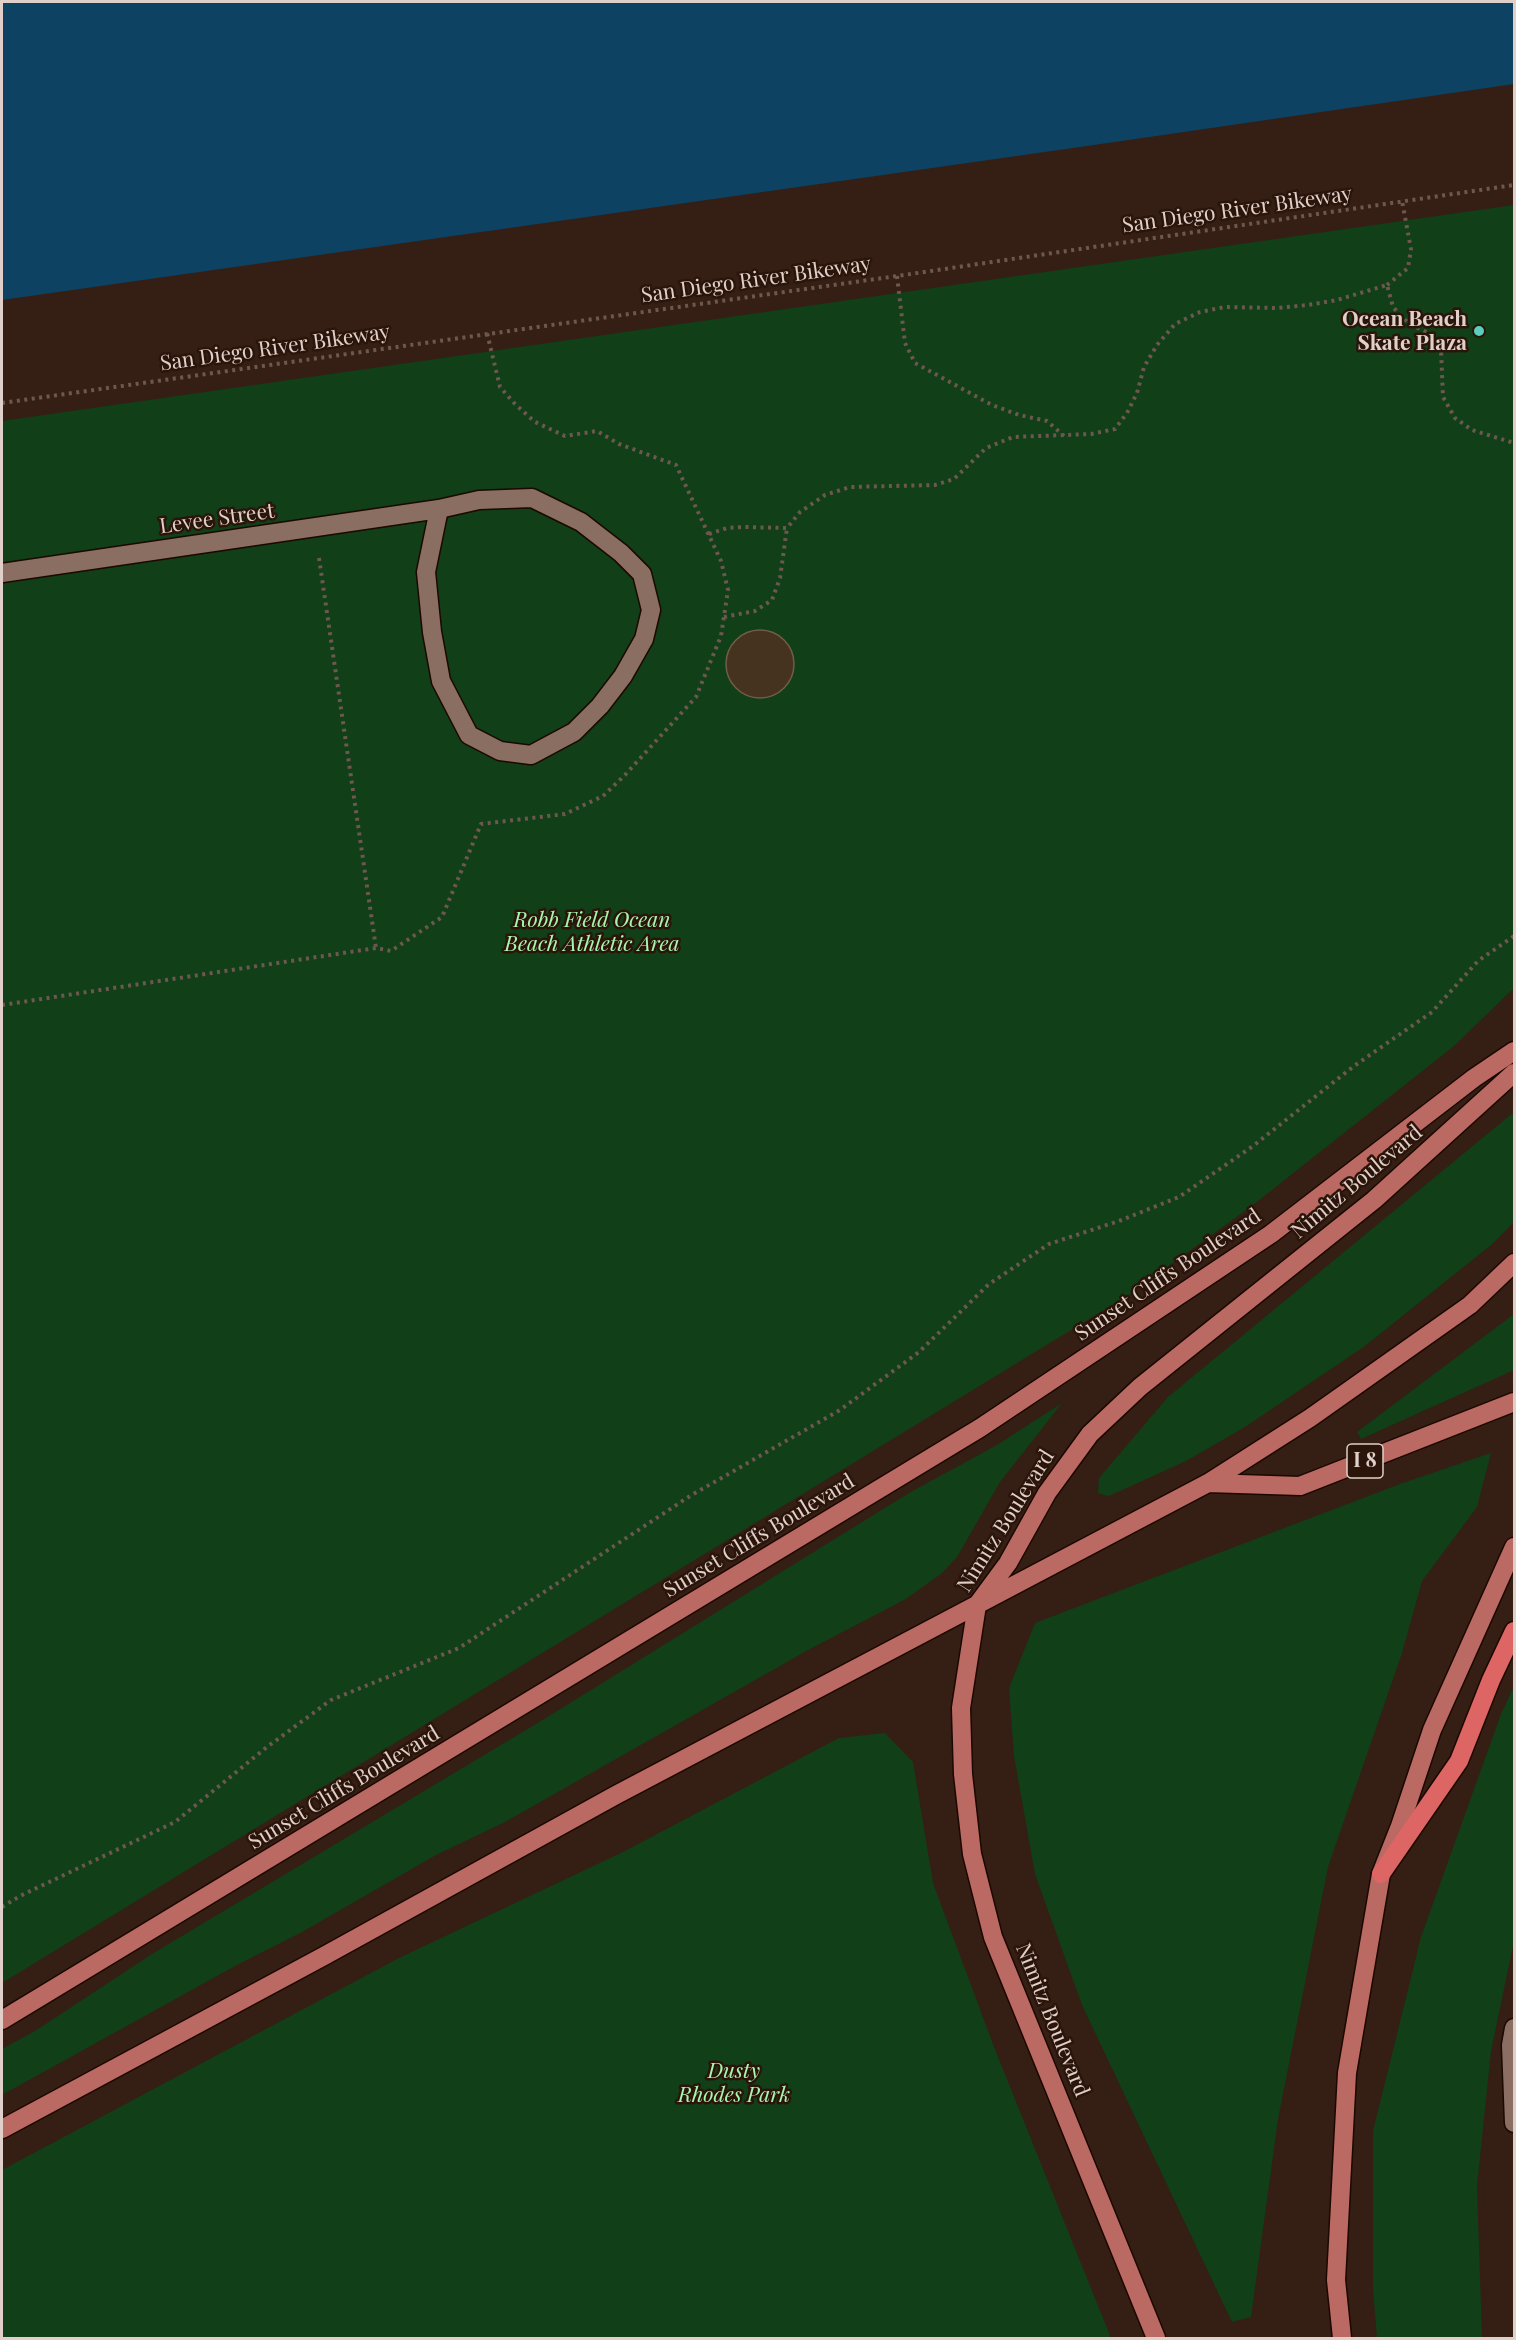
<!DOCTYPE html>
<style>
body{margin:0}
#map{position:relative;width:1516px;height:2340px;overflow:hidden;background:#351f14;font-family:"Playfair Display",serif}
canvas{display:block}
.frame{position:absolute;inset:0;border:3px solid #e0d0c9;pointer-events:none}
</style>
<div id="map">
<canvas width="1516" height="2340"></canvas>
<div class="frame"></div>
</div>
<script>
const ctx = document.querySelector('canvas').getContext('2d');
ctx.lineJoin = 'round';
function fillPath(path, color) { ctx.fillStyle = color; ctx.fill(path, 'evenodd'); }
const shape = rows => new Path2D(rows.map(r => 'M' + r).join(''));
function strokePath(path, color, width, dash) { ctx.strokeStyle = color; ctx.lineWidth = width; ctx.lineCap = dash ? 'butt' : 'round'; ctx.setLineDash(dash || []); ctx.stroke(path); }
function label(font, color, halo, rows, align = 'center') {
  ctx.font = font + ' "Playfair Display",serif'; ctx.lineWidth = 5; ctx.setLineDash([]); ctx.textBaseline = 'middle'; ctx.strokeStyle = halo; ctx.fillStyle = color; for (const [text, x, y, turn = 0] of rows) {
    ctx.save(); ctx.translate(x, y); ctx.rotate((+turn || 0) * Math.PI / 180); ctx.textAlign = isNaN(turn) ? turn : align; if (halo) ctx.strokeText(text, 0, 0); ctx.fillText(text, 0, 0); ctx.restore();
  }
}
fillPath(shape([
 [1514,205,1514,988,1454,1046,1253,1205,1130,1294,2,1983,2,421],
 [1514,1112,1514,1222,1491,1245,1365,1346,1245,1427,1186,1461,1109,1496,1098,1493,1099,1478,1168,1397],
 [1514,1314,1514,1370,1361,1439,1357,1432],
 [1062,1403,1000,1482,957,1557,942,1573,906,1599,808,1650,505,1822,436,1855,302,1932,235,1966,2,2095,2,2049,35,2031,152,1954,541,1721,909,1493,997,1445],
 [1491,1453,1477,1507,1422,1581,1402,1653,1328,1867,1278,2119,1251,2317,1232,2322,1082,2005,1035,1874,1014,1756,1009,1688,1035,1623,1400,1484],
 [1514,1686,1514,1941,1491,2051,1477,2186,1482,2338,1377,2338,1373,2289,1373,2131,1421,1937,1501,1714],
 [885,1733,913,1762,933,1883,994,2047,1111,2338,2,2338,2,2170,399,1958,623,1852,839,1738]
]), '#103f18');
fillPath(shape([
 [2,2,1514,2,1514,84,1094,145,2,300]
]), '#0e4262');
const building = shape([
 '726 664a34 34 0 1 1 68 0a34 34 0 1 1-68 0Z'
]);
fillPath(building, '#45321f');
strokePath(building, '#725d49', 1.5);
const minor = shape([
 [2,573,439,509,479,500,532,498,581,522,621,553,642,574,651,610,644,639,623,676,600,706,574,732,531,755,500,751,469,735,441,681,432,632,426,572,439,509],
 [1514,2028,1511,2045,1514,2123]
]);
const major = shape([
 [1208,1483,1300,1486,1514,1402],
 [2,2020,980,1428,1271,1234,1474,1078,1514,1051],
 [2,2129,324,1956,616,1795,1208,1483,1310,1418,1470,1305,1514,1263],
 [1156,2338,993,1937,972,1854,963,1774,961,1708,977,1605,1008,1563,1047,1493,1090,1434,1140,1387,1374,1200,1514,1073],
 [1342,2338,1336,2280,1347,2073,1381,1874,1400,1826,1432,1730,1514,1547]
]);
const highway = shape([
 [1381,1874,1459,1761,1491,1680,1514,1631]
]);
strokePath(minor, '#1c0801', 21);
strokePath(major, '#1c0801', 21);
strokePath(highway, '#1c0801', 21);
strokePath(shape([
 [897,276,905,343,915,363,992,405,1019,415,1047,421,1064,436],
 [1387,285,1408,268,1411,249,1402,201],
 [2,403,897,276,1514,185],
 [709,534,727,528,744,527,787,528,800,512,825,495,850,487,935,485,954,479,986,448,1013,437,1091,434,1115,429,1127,413,1137,393,1144,367,1157,345,1175,324,1200,312,1225,307,1278,308,1308,305,1337,300,1387,285,1393,307,1408,323,1434,336,1441,350,1443,397,1455,418,1472,430,1514,443],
 [319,558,376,948],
 [724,617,755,611,772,600,780,578,787,528],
 [2,1005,376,948,391,951,442,917,481,824,565,814,603,796,625,775,696,697,721,636,728,590,721,561,676,465,619,444,597,431,565,436,535,422,515,404,500,387,487,333],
 [2,1907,20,1896,175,1822,267,1747,331,1700,459,1648,690,1496,840,1410,919,1352,989,1284,1049,1244,1119,1221,1179,1197,1253,1146,1354,1066,1432,1012,1478,961,1514,936]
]), '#6c584e', 4, [3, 4.5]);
strokePath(minor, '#896e61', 18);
strokePath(major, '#bb6963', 18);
strokePath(highway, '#dd6564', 18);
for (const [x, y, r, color] of [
 [1479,331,6,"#5bcebc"]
]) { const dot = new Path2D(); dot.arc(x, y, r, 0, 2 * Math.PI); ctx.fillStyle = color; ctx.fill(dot); strokePath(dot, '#2b150b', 2); }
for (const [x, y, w] of [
 [1365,1461,36]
]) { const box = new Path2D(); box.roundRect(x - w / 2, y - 17, w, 34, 4.5); ctx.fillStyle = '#2b150b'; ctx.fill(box); strokePath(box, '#e0d0c9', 1.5); }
label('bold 20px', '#e0d0c9', null, [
 ["I 8",1365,1461]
]);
label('21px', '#e0d0c9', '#2b150b', [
 ["San Diego River Bikeway",1237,210,-8],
 ["San Diego River Bikeway",756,280,-8],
 ["San Diego River Bikeway",275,348,-8],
 ["Levee Street",217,519,-8],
 ["Nimitz Boulevard",1357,1182,-40],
 ["Sunset Cliffs Boulevard",1168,1275,-34],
 ["Nimitz Boulevard",1006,1521,-58],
 ["Sunset Cliffs Boulevard",759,1536,-31],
 ["Sunset Cliffs Boulevard",344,1788,-31],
 ["Nimitz Boulevard",1052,2020,68]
]);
label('bold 21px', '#e0d0c9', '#2b150b', [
 ["Ocean Beach",1467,319],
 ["Skate Plaza",1467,343]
], 'right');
label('italic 21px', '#a8f7ae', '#2b150b', [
 ["Robb Field Ocean",592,920],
 ["Beach Athletic Area",592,944],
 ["Dusty",734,2071],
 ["Rhodes Park",734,2095]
]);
</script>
